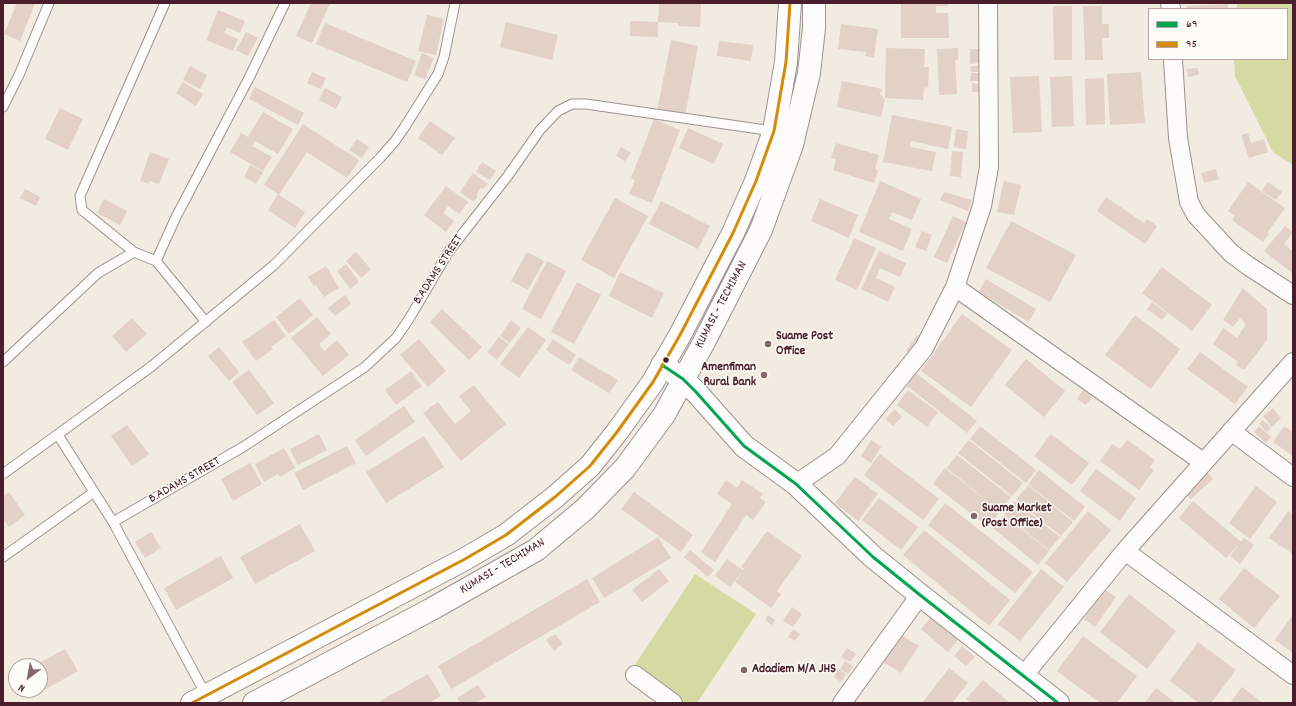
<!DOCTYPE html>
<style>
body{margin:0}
#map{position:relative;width:1296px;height:706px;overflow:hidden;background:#f1ebe1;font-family:Dekko,sans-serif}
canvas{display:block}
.frame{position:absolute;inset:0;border:4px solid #4a1f2b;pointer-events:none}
.legend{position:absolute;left:1148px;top:8px;width:140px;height:52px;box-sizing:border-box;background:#fdfcf7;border:1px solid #b5a4a5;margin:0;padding:5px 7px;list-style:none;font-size:12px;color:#4a1f2b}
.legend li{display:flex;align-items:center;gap:8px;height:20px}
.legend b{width:20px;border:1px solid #b5a4a5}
.north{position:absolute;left:8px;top:658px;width:40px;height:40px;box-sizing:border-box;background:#fdfcf7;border:1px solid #b5a4a5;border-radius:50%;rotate:212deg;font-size:11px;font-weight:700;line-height:16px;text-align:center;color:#4a1f2b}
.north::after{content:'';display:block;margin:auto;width:14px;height:18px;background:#84666b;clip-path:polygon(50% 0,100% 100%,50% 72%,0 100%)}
</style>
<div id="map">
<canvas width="1296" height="706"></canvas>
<div class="frame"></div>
<ul class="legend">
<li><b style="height:5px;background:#00a651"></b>69</li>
<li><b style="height:5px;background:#d48b09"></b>95</li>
</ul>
<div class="north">N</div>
</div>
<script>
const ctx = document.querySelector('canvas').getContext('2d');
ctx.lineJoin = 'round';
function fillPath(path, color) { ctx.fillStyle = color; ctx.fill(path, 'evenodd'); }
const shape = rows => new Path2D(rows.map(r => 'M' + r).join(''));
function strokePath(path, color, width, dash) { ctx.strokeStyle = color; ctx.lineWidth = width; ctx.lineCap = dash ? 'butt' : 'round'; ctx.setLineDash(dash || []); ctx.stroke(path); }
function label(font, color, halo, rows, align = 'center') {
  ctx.font = font + ' Dekko,sans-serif'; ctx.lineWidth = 3; ctx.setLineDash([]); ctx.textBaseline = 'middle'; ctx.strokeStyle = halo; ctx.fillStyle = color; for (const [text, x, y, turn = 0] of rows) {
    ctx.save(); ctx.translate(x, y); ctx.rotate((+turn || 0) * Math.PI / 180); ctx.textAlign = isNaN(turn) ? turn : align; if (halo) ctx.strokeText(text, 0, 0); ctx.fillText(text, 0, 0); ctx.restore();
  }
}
fillPath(shape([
 [1238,3,1293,3,1293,165,1273,152,1235,76,1234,59,1287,59,1287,9,1236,9],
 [695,574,756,614,697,703,686,703,633,668]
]), '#d4daa2');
fillPath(shape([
 [17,3,35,4,20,41,4,34],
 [311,3,330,3,312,43,296,36],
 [659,3,701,3,700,27,678,26,678,23,658,22,658,37,630,36,630,21,658,22],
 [901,3,948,3,948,6,936,6,936,13,948,13,949,38,901,38],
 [1228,4,1228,9,1187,9,1187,6],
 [1053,6,1072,6,1072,60,1054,60],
 [1083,6,1102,6,1102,24,1109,24,1109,38,1102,38,1103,60,1085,60],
 [218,10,245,21,240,33,227,27,224,33,238,39,233,51,206,40],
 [427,15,444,19,436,55,418,51],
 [506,22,558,35,552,60,500,47],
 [325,23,416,61,407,82,316,44],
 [841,24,878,29,874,57,865,56,866,52,838,49],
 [246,32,258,38,248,56,236,50],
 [671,40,698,46,685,116,657,111],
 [719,41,753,45,751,61,717,56],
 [886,48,925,49,924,67,929,67,928,88,924,87,923,100,885,98],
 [958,48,958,60,955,60,957,94,939,95,937,49],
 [970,49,979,49,980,63,970,64],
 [422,53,434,58,425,79,414,75],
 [190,66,207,75,200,89,183,80],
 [970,66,978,66,978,72,971,72],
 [1198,68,1199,75,1188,77,1187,69],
 [312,72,326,78,321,89,307,83],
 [1141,72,1145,123,1110,125,1107,74],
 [971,73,981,73,981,81,970,81],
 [1039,76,1042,132,1013,133,1010,77],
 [1072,76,1074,126,1052,127,1050,77],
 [1104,78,1105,124,1086,125,1085,79],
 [842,81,882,89,880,95,883,96,882,98,885,99,881,117,837,107],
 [183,82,203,94,196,106,176,93],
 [972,83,980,84,980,92,972,92],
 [255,87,304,113,298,125,249,99],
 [325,88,342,97,336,109,319,100],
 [60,108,83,119,68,150,45,139],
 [263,112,293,129,278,154,255,141,252,146,272,157,263,171,230,152,241,133,248,137],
 [892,115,952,127,948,149,911,141,910,147,936,152,932,171,883,162],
 [654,119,680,130,652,203,629,194,635,180,631,178],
 [430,121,455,138,442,155,418,138],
 [303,124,359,160,347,178,307,152,279,195,305,212,295,228,268,210,278,194,264,185],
 [688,128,723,144,714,164,679,148],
 [956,129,968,131,966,149,954,147],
 [1248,133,1251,143,1264,139,1268,152,1249,158,1241,135],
 [357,139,369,147,362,158,349,150],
 [836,143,879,155,875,169,878,170,874,183,833,170,836,159,831,158],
 [621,147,631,153,625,161,616,156],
 [952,151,963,152,961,177,950,176],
 [150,152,169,159,159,184,150,181,149,184,140,181],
 [482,162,496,171,490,180,476,172],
 [250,165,263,172,256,184,244,177],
 [1216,169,1219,179,1204,183,1201,173],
 [473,173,488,184,483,189,481,188,476,195,478,196,474,202,460,192],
 [880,181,921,199,912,220,892,212,889,219,912,229,903,251,859,232],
 [1004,181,1021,185,1014,215,997,212],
 [1248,182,1285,208,1267,233,1269,234,1263,242,1232,220,1235,216,1228,211],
 [1268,182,1282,192,1276,200,1262,191],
 [446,186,468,202,459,214,448,206,443,213,454,221,446,232,424,215],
 [25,189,40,197,36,206,20,198],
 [944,192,972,200,968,211,940,200],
 [1106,197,1144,223,1147,219,1157,226,1145,244,1097,211],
 [615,198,648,216,614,278,581,260],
 [104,199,127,211,120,225,97,213],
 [820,199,858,215,849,238,811,221],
 [661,201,710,226,698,249,649,224],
 [953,216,966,222,947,263,934,257],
 [1011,221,1076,255,1050,302,986,268],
 [1285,226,1293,232,1284,244,1293,252,1293,274,1264,251],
 [922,231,932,235,926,251,915,247],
 [854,238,876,248,857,290,835,280],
 [879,251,906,263,900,277,880,268,876,278,895,287,888,302,861,289],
 [356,252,371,269,361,278,346,261],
 [527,252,544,261,528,290,511,281],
 [547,261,566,271,541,319,522,309],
 [346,264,359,282,350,289,337,271],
 [326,266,339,288,324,297,316,285,314,286,308,277],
 [1162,267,1212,305,1192,331,1142,293],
 [620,272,664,293,652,318,609,296],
 [986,279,1036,309,1029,322,979,292],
 [577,282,601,295,574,344,551,332],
 [1243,288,1267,309,1267,340,1244,370,1236,365,1238,362,1213,344,1223,328,1237,338,1246,324,1240,318,1233,327,1223,320],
 [345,295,351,304,335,316,328,308],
 [300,298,313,315,289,334,276,317],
 [1152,302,1167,313,1162,320,1147,309],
 [442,309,482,347,469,360,430,322],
 [962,314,1012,350,971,407,921,371],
 [1135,315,1180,349,1151,389,1105,355],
 [317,317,331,334,319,344,324,351,337,340,349,355,323,376,291,338],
 [132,318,147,334,126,352,112,336],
 [274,320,286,336,271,347,273,349,256,361,242,342],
 [511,320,521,328,510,343,500,336],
 [528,327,546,340,519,378,500,364],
 [917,335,922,339,911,355,906,351],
 [499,337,509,344,497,360,487,352],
 [419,339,446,371,428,387,400,355],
 [553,339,576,355,569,365,546,350],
 [219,347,239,372,229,381,208,356],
 [1200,352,1248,387,1235,404,1187,369],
 [579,357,618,380,609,393,571,370],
 [1026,359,1065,391,1044,417,1005,385],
 [249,370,274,403,257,415,232,382],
 [411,371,422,386,396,405,385,390],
 [916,373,977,421,967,433,907,386],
 [474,385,506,424,461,461,423,413,438,402,455,424,471,411,459,396],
 [908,390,938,412,927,427,897,405],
 [1083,390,1092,397,1086,405,1077,399],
 [404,406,415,422,366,456,355,440],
 [1273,408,1281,418,1272,427,1263,416],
 [895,409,902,417,893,426,885,419],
 [1263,420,1271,428,1267,432,1259,424],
 [127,425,149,454,132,466,111,436],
 [980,426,1036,470,1026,483,970,439],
 [1259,426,1271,437,1266,443,1254,432],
 [1284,426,1293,432,1293,456,1273,442],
 [319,434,327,450,298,465,290,449],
 [1051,434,1089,463,1072,485,1034,456],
 [424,436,444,467,386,503,366,472],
 [871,440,881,447,871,463,861,456],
 [969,440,1023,483,1012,496,958,453],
 [1127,440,1155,460,1150,467,1154,470,1139,490,1100,461,1112,444,1120,449],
 [347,446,356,463,303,490,294,473],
 [284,448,295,468,280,477,278,474,264,482,255,464],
 [880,454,939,499,923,520,864,475],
 [957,455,1011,497,988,527,933,484,945,468,996,508,947,468],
 [250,463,262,484,233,501,221,479],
 [1096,469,1136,498,1120,521,1080,491],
 [1039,470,1085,507,1074,521,1028,484],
 [1205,470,1213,479,1191,499,1183,491],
 [855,477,878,494,858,521,835,503],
 [726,480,737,488,742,480,763,494,760,498,766,502,753,520,746,515,715,562,701,552,732,504,717,494],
 [1028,485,1073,522,1061,536,1016,500],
 [1256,486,1277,502,1250,539,1229,523],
 [9,492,25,515,9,527,3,519,3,497],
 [634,492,693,535,681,552,621,509],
 [879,498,918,527,901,550,862,520],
 [1015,501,1060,537,1049,550,1004,514],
 [1193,501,1241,542,1226,558,1179,518],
 [945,503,1033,572,1015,593,928,525],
 [1088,511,1111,530,1067,582,1045,563],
 [1288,511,1293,514,1293,554,1269,538],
 [1004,515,1049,551,1038,565,993,528],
 [300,524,315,551,255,584,240,557],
 [924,530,1010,600,989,626,903,555],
 [767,531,802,556,777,591,781,594,771,608,735,582,744,569,741,567],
 [151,532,161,548,145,558,135,542],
 [658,537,671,558,604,598,592,578],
 [1244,538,1254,545,1240,564,1230,556],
 [690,550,714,570,708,577,684,557],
 [221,556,233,578,176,610,164,588],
 [727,559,743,570,730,587,715,576],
 [1244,568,1280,596,1254,628,1219,599],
 [659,569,669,581,642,602,632,590],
 [1041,569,1064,587,1020,641,998,624],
 [587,579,600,602,451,689,438,666],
 [1104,589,1116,597,1095,627,1084,619],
 [1129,594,1176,631,1147,669,1100,632],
 [792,607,802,614,793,627,783,621],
 [768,615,775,620,772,625,765,621],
 [1292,616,1293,617,1293,653,1275,640],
 [931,617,958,640,948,652,921,629],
 [793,629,800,634,795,641,788,637],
 [555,634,563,644,554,651,546,640],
 [901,635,919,646,901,673,883,662],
 [1083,636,1137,676,1117,703,1100,703,1057,671],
 [1198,642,1236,670,1211,703,1199,703,1170,681],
 [962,646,975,657,966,666,954,656],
 [847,648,856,654,850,662,841,657],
 [65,649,78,671,32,697,28,690,40,690,40,666,34,666],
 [845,661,853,666,848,674,840,669],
 [949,668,968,683,952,703,922,703],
 [838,669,846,674,841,682,834,677],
 [428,674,441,696,429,703,377,703],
 [983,680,1010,703,971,703,966,699],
 [478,685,486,697,476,703,460,703,457,698],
 [1242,687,1263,703,1230,703],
 [1156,688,1176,703,1145,703]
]), '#e3d0c7');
const service = shape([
 [3,107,19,75,49,3],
 [156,261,134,252,82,210,80,196,165,3],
 [206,322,156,261,176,217,249,78,285,3],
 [3,362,98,273,134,252],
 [58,435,113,522,206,695],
 [3,474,152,366,274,265,380,158,395,141,404,128,438,74,444,57,455,3],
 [113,522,243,447,365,367,381,352,396,338,409,319,449,251,507,177,540,130,558,111,572,104,586,104,773,131],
 [3,557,94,492]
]);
const minor = shape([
 [1170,3,1171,9],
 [1173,59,1178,138,1189,202,1196,215,1231,253,1247,265,1293,295],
 [955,287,1203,462],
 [1231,431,1293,477],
 [796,484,837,456,924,348,955,287,982,206,989,167,988,3],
 [1125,551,1293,675],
 [635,675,673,703],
 [1024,675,1125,551,1293,362],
 [842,703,920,595]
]);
const tertiary = shape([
 [662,365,683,379,696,392,744,446,796,484,873,557,920,595,1058,703]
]);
const trunk = shape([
 [192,703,465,559,506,535,555,497,590,466,617,432,653,382,680,335,733,233,756,181,774,131,786,62,790,3],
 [254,703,430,610,536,550,585,509,625,468,664,415,703,344,761,230,792,145,809,73,814,28,814,3]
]);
strokePath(service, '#9d9290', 11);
strokePath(minor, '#9d9290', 20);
strokePath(tertiary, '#9d9290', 24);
strokePath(trunk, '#9d9290', 24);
strokePath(service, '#fdfcfa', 9);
strokePath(minor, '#fdfcfa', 18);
strokePath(tertiary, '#fdfcfa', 22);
strokePath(trunk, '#fdfcfa', 22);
strokePath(shape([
 [662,365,683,379,696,392,744,446,796,484,873,557,920,595,1058,703]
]), '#00a651', 3);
strokePath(shape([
 [192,703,465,559,506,535,555,497,590,466,617,432,653,382,680,335,733,233,756,181,774,131,786,62,790,3]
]), '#d48b09', 3);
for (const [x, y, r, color] of [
 [768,344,4,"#84666b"],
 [666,360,3.5,"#4a1f2b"],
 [764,375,4,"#84666b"],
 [974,516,4,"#84666b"],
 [744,670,4,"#84666b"]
]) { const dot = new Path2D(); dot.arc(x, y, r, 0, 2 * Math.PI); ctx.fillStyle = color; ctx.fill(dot); strokePath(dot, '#fdfcf7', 1.5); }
label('13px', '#4a1f2b', '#fdfcf7', [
 ["B.ADAMS STREET",439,270,-57],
 ["KUMASI - TECHIMAN",722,305,-62],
 ["B.ADAMS STREET",185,481,-30],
 ["KUMASI - TECHIMAN",503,567,-31]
]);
label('bold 13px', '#4a1f2b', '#fdfcf7', [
 ["Suame Post",776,337],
 ["Office",776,352],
 ["Amenfiman",756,368,"right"],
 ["Rural Bank",756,383,"right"],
 ["Suame Market",982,509],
 ["(Post Office)",982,524],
 ["Adadiem M/A JHS",752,670]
], 'left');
</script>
